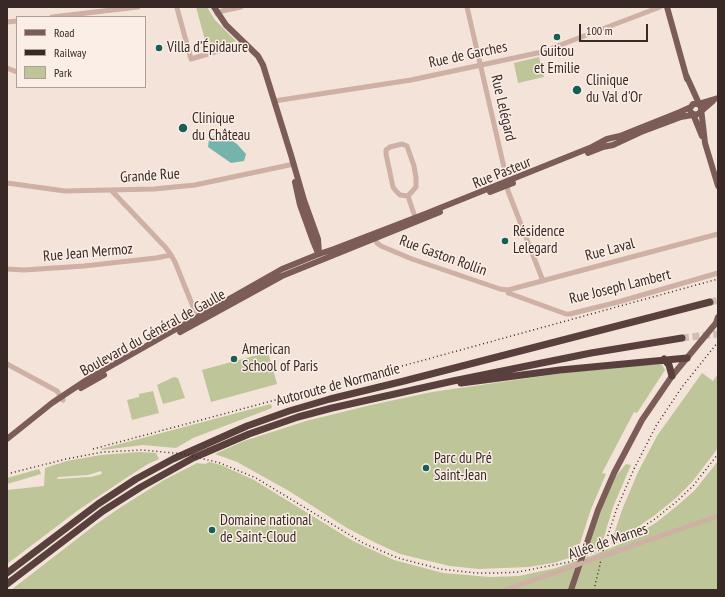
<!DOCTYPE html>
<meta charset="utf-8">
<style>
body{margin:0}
#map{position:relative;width:725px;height:597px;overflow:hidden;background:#f4e3d9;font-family:"PT Sans Narrow",sans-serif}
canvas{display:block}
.frame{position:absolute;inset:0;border:8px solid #382926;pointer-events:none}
.legend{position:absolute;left:16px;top:16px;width:130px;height:72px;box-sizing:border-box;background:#fbeee6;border:1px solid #ad9f99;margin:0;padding:5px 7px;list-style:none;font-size:12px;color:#382926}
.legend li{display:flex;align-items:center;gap:8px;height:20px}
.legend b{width:20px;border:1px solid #ad9f99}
.scale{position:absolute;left:579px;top:24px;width:69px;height:18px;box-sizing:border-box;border:2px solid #382926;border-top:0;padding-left:5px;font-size:12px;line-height:14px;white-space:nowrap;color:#382926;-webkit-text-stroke:3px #fbeee6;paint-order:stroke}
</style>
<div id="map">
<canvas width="725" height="597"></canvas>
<div class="frame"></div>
<ul class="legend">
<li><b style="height:5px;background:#7c5c56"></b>Road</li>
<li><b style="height:5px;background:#382926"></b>Railway</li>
<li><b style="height:11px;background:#bec598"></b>Park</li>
</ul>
<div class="scale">100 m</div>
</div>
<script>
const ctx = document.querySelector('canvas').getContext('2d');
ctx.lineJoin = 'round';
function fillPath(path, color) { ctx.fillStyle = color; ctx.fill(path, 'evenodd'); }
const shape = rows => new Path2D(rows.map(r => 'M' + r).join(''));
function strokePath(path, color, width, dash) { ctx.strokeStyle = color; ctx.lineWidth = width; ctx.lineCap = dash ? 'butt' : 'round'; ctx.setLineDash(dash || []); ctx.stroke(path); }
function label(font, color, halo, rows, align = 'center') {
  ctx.font = font + ' "PT Sans Narrow",sans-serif'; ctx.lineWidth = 3; ctx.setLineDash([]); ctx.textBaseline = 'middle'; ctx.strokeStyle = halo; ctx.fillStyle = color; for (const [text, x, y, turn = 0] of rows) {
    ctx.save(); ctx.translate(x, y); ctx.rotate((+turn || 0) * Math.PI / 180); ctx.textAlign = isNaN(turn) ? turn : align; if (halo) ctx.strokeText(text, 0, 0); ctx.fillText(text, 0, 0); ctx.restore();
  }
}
fillPath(shape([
 [196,7,207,7,215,20,236,41,208,51],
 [539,57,544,77,518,83,514,63],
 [268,352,277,384,211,402,202,370],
 [661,363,665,370,637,413,634,412,602,473,606,474,591,509,576,556,553,563,528,567,479,569,450,566,400,554,374,542,347,528,289,491,237,462,215,454,244,441,306,421,371,405,432,392,592,369],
 [702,373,713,381,718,374,718,448,692,482,676,498,655,515,632,531,611,543,622,510,638,472,657,436],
 [174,377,178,378,185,398,163,404,157,385],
 [153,391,159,413,132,420,127,400,139,397,139,394],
 [271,404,272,408,193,438,176,448,143,445,102,450,101,449],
 [139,452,156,453,159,459,148,464,126,478,77,511,7,564,7,490,44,486,45,468,51,466,67,461,101,455],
 [101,471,102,474,91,477,88,477,57,479,58,477,88,475],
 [718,461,718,590,11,590,95,525,121,507,164,480,197,463,205,464,209,462,221,465,254,480,353,541,394,560,443,573,490,577,519,576,556,568,593,555,625,542,657,522,678,505,695,490],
 [626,464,631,465,613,507,601,547,586,553,600,510,615,477],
 [39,469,41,474,7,484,7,478]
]), '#bec598');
fillPath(shape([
 [215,135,224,136,237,144,246,154,244,161,231,163,208,147,209,140]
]), '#75b4ac');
strokePath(shape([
 [710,302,718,300],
 [682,338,718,334]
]), '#cebeb5', 7, [7, 3.5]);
strokePath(shape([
 [467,7,506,176,508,191,543,281],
 [177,8,191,59,245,43],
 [217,14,222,11,241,7],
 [52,17,138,7],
 [7,22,17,21],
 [7,68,17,72],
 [274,101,411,80,542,52,660,7],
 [402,144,407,146,414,166,416,178,416,187,408,196,400,195,396,191,393,187,386,154,386,150,390,147,402,144],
 [7,183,65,191,154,189,195,185,294,164],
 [112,191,166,248,171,255,175,262,198,319],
 [408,196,416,220],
 [375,239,377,243,381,246,412,259,500,289,508,290,718,234],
 [7,269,24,270,84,266,156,258,171,255],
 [508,290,508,293,511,294,566,314,570,314,618,302,718,273],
 [7,364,57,391,63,400],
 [606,555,718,516],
 [582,563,597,558],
 [505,590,574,566]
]), '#ceb0a4', 5);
strokePath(shape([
 [214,7,226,25,258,56,263,65,291,155,304,200,318,239,319,254],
 [667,7,687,79],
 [686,75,701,108,705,143,718,186],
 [691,112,693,114,702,136],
 [588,153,603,147,613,145,641,132,681,117,698,114,713,101],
 [295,182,300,205,313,241,318,253],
 [490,192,513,183],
 [180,332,282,276,440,212],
 [81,388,104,375],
 [7,439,52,403,88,379,282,269,319,254,334,249,425,214,592,147,607,139,620,136,680,112,691,107,693,104,698,104,718,98],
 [571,590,598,510,614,473,642,420,672,376,716,323,718,317]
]), '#7c5c56', 6);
strokePath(shape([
 [664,359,669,365,672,376],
 [461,383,560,370,687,358],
 [7,573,98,504,136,479,173,459,247,426,289,411,330,399,404,381,710,302],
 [7,584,103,511,141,487,193,458,249,434,298,417,332,408,453,381,591,353,682,338]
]), '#5a403d', 7);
strokePath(shape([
 [93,449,428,359,718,279],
 [7,474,66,459,103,452,142,450,184,454,220,463,256,478,363,543,398,558,440,569,476,573,498,573,518,572,569,562,602,549,625,538,655,519,676,502,693,486,718,454],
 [594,590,604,547,617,508,634,469,656,426,682,387,718,342]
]), '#382926', 1.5, [1, 3]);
strokePath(shape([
 [597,558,606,555],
 [574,566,582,563]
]), '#ceb0a4', 5);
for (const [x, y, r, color] of [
 [557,37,4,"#175e56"],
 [159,48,4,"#175e56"],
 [577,90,5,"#175e56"],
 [183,128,5,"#175e56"],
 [505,241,4,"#175e56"],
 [234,359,4,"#175e56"],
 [426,468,4,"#175e56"],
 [212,530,4,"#175e56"]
]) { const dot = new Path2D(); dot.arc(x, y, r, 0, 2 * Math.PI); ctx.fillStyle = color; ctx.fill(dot); strokePath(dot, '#fbeee6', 1.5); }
label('15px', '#382926', '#fbeee6', [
 ["Villa d'Épidaure",167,48],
 ["Guitou",557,52,"center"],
 ["et Emilie",557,69,"center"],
 ["Clinique",586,81],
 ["du Val d'Or",586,98],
 ["Clinique",192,119],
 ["du Château",192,136],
 ["Résidence",513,232],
 ["Lelegard",513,249],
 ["American",242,350],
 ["School of Paris",242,367],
 ["Parc du Pré",434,459],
 ["Saint-Jean",434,476],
 ["Domaine national",220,521],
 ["de Saint-Cloud",220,538]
], 'left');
label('15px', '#382926', '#fbeee6', [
 ["Rue de Garches",468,55,-12],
 ["Rue Lelégard",503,108,77],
 ["Rue Pasteur",502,173,-22],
 ["Grande Rue",150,176,-4],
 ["Rue Laval",610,250,-15],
 ["Rue Jean Mermoz",88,253,-5],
 ["Rue Gaston Rollin",443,256,20],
 ["Rue Joseph Lambert",620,287,-14],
 ["Boulevard du Général de Gaulle",153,333,-29],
 ["Autoroute de Normandie",338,385,-15],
 ["Allée de Marnes",608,542,-19]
]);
</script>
